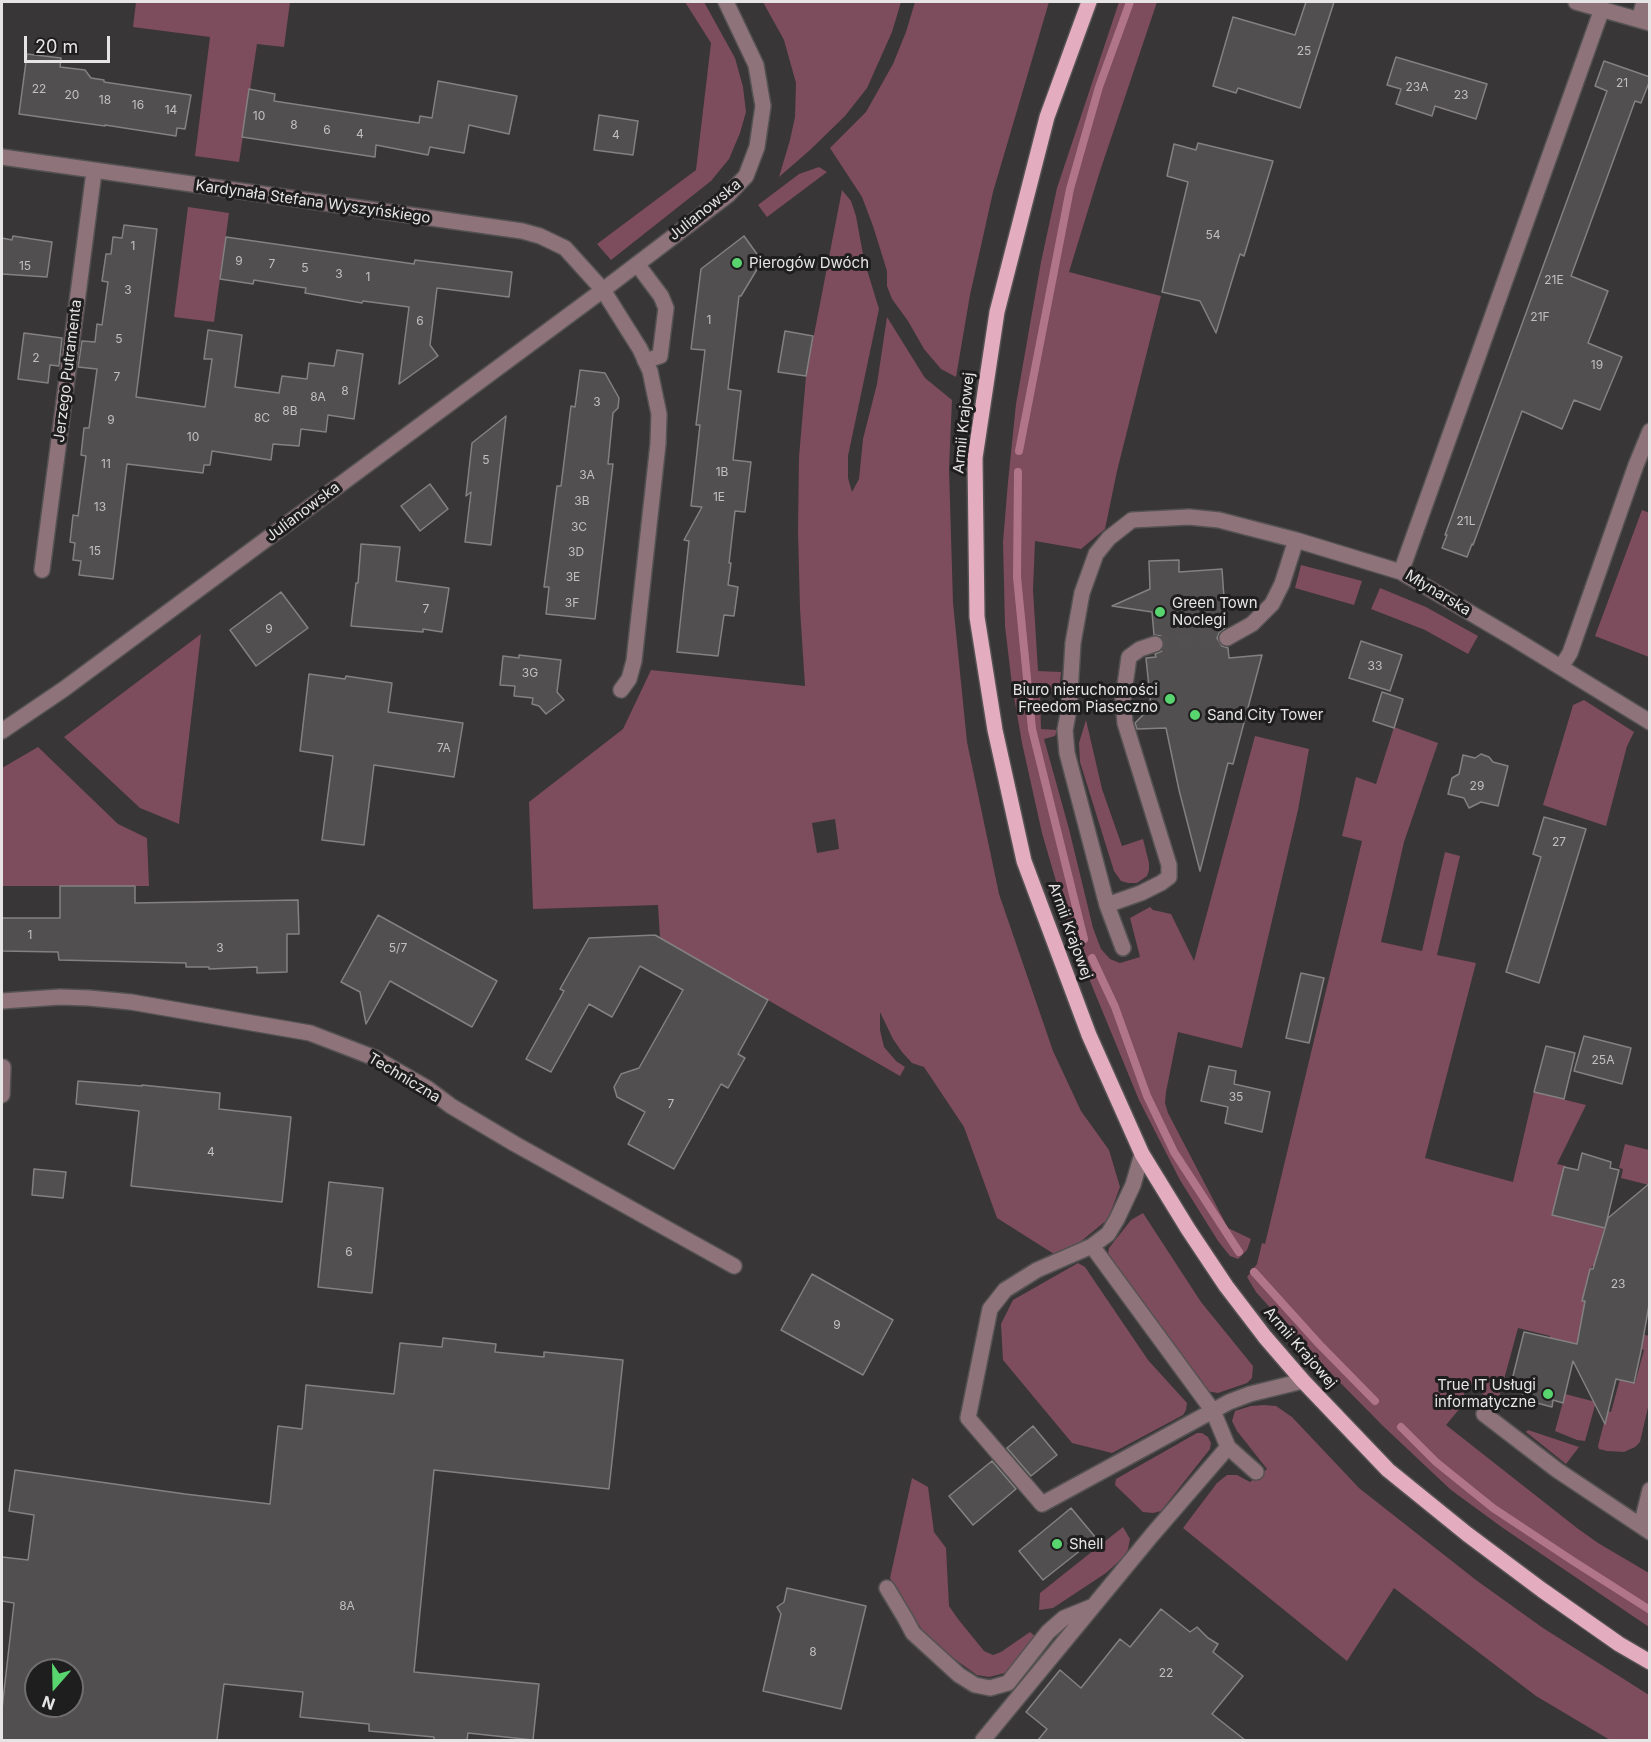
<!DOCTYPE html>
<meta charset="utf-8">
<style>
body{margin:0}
#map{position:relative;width:1651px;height:1742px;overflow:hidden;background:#393637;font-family:Inter,sans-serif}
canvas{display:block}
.frame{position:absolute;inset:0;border:3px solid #e6e4e5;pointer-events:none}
.north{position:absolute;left:24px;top:1658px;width:60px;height:60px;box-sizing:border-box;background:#1f1e1f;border:2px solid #6f6d6e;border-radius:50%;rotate:200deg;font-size:16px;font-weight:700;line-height:24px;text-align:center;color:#e6e4e5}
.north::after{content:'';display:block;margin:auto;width:21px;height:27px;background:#59d56f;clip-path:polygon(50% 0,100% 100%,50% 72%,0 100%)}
.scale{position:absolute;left:24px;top:36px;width:86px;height:27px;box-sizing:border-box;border:3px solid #e6e4e5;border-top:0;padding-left:8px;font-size:18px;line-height:21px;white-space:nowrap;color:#e6e4e5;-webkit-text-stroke:4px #1f1e1f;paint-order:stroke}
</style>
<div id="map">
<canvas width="1651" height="1742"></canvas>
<div class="frame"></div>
<div class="north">N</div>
<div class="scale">20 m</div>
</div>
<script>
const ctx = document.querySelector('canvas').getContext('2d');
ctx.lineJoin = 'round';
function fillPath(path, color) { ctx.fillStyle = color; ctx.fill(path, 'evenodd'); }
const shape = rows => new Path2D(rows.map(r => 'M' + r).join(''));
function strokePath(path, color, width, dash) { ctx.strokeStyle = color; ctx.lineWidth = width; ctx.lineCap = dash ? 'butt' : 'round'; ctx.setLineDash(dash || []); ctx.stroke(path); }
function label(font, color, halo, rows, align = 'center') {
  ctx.font = font + ' Inter,sans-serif'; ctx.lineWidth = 6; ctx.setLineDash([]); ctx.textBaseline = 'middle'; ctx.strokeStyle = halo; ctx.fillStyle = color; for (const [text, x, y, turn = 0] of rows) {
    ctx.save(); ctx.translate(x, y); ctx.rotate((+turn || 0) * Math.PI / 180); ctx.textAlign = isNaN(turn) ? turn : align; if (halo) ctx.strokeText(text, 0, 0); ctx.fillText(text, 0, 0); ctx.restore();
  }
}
fillPath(shape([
 [136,2,290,2,284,47,257,44,239,162,195,156,210,37,133,27],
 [685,2,704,2,735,58,743,87,746,112,740,133,729,159,711,181,611,260,597,244,696,170,711,43],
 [763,2,901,2,892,32,867,88,845,116,810,150,779,177,790,140,795,117,796,83,784,40],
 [915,2,1049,2,993,192,970,295,956,377,941,369,924,349,908,321,892,299,887,286,887,271,873,226,862,197,830,148,866,112,893,64,906,32],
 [1119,2,1157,2,1100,171,1069,272,1161,296,1117,471,1105,529,1081,549,1035,541,1033,590,1038,671,1061,672,1059,692,1040,692,1041,729,1057,730,1055,736,1044,739,1069,829,1093,928,1101,949,1110,959,1120,963,1140,957,1130,918,1150,907,1153,910,1171,914,1194,961,1255,736,1309,749,1298,810,1242,1048,1178,1032,1166,1092,1165,1103,1168,1113,1228,1228,1251,1239,1247,1250,1238,1259,1230,1256,1218,1241,1180,1180,1139,1100,1083,964,1067,919,1042,833,1022,743,1012,685,1005,626,1003,542,1008,482,1016,404,1041,262,1057,188],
 [819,167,827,172,767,217,758,205,799,174],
 [842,190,851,201,856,216,864,260,879,309,848,456,848,478,852,492,859,479,863,439,877,384,887,317,925,378,952,400,949,469,953,603,967,742,999,894,1053,1051,1081,1111,1109,1150,1120,1187,1108,1219,1079,1243,1054,1254,997,1218,964,1127,924,1067,912,1063,902,1052,893,1039,880,1012,880,1030,884,1047,896,1061,905,1067,900,1076,660,938,658,905,533,909,529,802,623,729,651,670,805,686,800,609,798,531,799,457,806,376],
 [835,819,839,849,817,853,812,823],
 [188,207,229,213,214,322,174,317],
 [1642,510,1650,513,1649,657,1595,636],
 [1301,565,1362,581,1354,605,1295,588],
 [1380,588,1426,607,1478,636,1468,654,1425,630,1371,609],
 [201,634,180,814,179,824,140,808,64,737],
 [1584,700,1634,732,1627,746,1606,826,1543,805,1571,712,1573,705],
 [1086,720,1102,789,1122,846,1143,839,1149,863,1149,870,1147,876,1137,883,1128,883,1121,881,1114,871,1080,762,1079,743],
 [1394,727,1438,743,1404,842,1381,942,1422,951,1445,852,1460,856,1437,955,1476,963,1425,1158,1513,1182,1534,1092,1586,1105,1557,1164,1566,1166,1553,1214,1592,1213,1613,1218,1612,1226,1605,1225,1600,1244,1601,1268,1592,1266,1583,1300,1595,1304,1577,1345,1549,1342,1550,1336,1518,1328,1497,1405,1467,1382,1461,1407,1446,1425,1577,1528,1598,1543,1649,1573,1649,1627,1503,1528,1451,1490,1383,1426,1310,1352,1256,1292,1247,1277,1257,1264,1262,1243,1265,1244,1362,841,1342,836,1356,777,1376,784],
 [38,747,118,824,147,838,149,886,2,886,2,768],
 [1625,1144,1649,1150,1649,1185,1621,1178,1623,1169,1619,1168],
 [1143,1213,1201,1302,1253,1366,1252,1378,1247,1383,1218,1393,1206,1391,1201,1387,1108,1255,1109,1248,1131,1220],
 [1078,1263,1085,1267,1148,1360,1187,1403,1186,1410,1183,1415,1112,1453,1072,1443,1003,1360,1001,1324,1013,1300],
 [1631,1331,1649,1336,1649,1403,1640,1442,1635,1447,1624,1452,1607,1451,1599,1449,1598,1446,1607,1411,1611,1412,1620,1379,1635,1383,1644,1350,1628,1346],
 [1565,1394,1596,1402,1585,1441,1577,1440,1555,1431],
 [1264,1405,1276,1406,1292,1417,1359,1488,1476,1580,1543,1628,1649,1695,1649,1740,1610,1740,1536,1696,1394,1588,1347,1661,1183,1528,1217,1483,1227,1475,1237,1475,1250,1482,1267,1469,1237,1431,1232,1421,1235,1411,1251,1406],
 [1528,1430,1579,1447,1566,1464,1526,1432],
 [1197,1433,1202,1433,1208,1437,1211,1443,1210,1449,1161,1511,1153,1513,1143,1512,1115,1485,1116,1479],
 [912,1478,928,1487,934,1532,946,1548,949,1606,958,1619,984,1651,993,1655,1001,1652,1030,1632,1036,1637,1005,1673,989,1677,977,1675,946,1653,923,1631,910,1613,890,1578],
 [1123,1527,1130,1539,1128,1549,1125,1556,1106,1573,1053,1608,1039,1610,1040,1593]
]), '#7d4c5d');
strokePath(shape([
 [1019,451,1070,189,1099,87,1130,2],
 [1018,472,1017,577,1032,729,1084,939],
 [1092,958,1115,1007,1147,1096,1174,1152,1239,1252],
 [1254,1272,1319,1344,1375,1401],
 [1401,1427,1436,1462,1493,1508,1573,1561,1650,1610]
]), '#b1758a', 8);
const building = shape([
 [1306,2,1334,2,1300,108,1238,88,1236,93,1213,86,1233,17,1295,35,1306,2],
 [27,54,61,58,60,67,85,70,91,78,104,80,104,82,191,95,185,129,177,128,176,136,105,125,105,126,19,114,27,54],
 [1396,57,1487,84,1476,119,1435,106,1432,116,1396,104,1401,89,1387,85,1396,57],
 [1604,61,1650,77,1650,80,1641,103,1635,101,1571,276,1608,291,1588,343,1622,357,1600,410,1574,400,1562,429,1522,411,1473,545,1472,544,1467,557,1442,548,1447,535,1445,535,1607,91,1595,86,1604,61],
 [438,81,517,96,509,134,469,125,464,153,430,147,428,155,376,145,375,157,242,137,249,89,275,94,274,101,419,123,420,116,432,118,438,81],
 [599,115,638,121,633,155,594,150,599,115],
 [1198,143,1273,161,1244,256,1240,254,1216,333,1200,301,1162,292,1188,182,1167,176,1174,144,1196,150,1198,143],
 [124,225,157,229,136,397,205,407,212,359,204,359,208,330,242,335,235,387,279,393,282,376,307,379,309,363,334,366,337,350,363,354,354,419,328,415,326,432,301,429,299,446,273,444,271,460,212,451,210,465,204,465,203,473,127,464,113,579,79,575,81,561,73,560,75,543,70,542,73,515,78,516,86,456,81,455,84,428,89,428,97,369,78,367,82,341,95,342,97,324,102,325,108,282,102,281,106,254,111,254,113,237,122,238,124,225],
 [13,236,52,242,47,277,2,274,2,238,12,240,13,236],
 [744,236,762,261,741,296,739,296,728,389,741,391,733,460,751,462,745,512,735,511,729,563,731,563,728,585,738,587,734,616,724,615,718,656,677,652,689,541,684,540,702,507,691,506,700,425,696,425,705,350,691,349,701,269,744,236],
 [226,237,414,264,415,260,512,272,509,297,437,288,430,345,438,356,399,384,409,307,363,301,362,303,305,293,306,288,285,285,254,280,253,284,220,279,226,237],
 [785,331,813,336,806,376,778,372,785,331],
 [24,333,62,338,59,366,50,365,48,383,18,379,24,333],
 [580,370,605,373,619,398,618,408,613,413,608,464,613,464,595,619,546,614,549,587,544,587,557,486,561,486,571,406,575,407,580,370],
 [506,416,491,545,465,542,471,492,466,496,472,443,506,416],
 [430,484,448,509,420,531,401,506,430,484],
 [361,544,400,547,396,581,449,588,442,632,423,629,423,632,351,626,356,583,358,583,361,544],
 [1179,560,1179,572,1222,569,1226,627,1219,633,1217,638,1222,646,1228,648,1229,658,1262,655,1233,764,1228,763,1200,871,1179,790,1166,728,1137,729,1135,723,1151,707,1146,658,1156,657,1155,654,1162,651,1164,647,1164,640,1161,636,1154,635,1152,612,1112,606,1150,589,1149,561,1179,560],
 [281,592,308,628,256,666,230,630,281,592],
 [1361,641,1402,655,1390,691,1349,678,1361,641],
 [519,655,561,660,557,692,564,700,546,714,539,706,532,704,533,698,514,696,515,686,500,685,503,656,519,658,519,655],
 [309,674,345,679,346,676,392,683,388,712,463,723,454,777,374,765,364,845,322,840,333,756,300,751,309,674],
 [1382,692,1403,699,1394,728,1373,721,1382,692],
 [1481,754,1489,757,1493,762,1508,766,1498,806,1481,802,1469,808,1464,798,1448,794,1452,778,1459,774,1463,755,1475,758,1481,754],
 [1544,817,1586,829,1539,983,1506,972,1541,857,1533,854,1544,817],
 [60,886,135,886,135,903,298,900,299,934,287,934,287,972,257,973,257,967,209,969,209,967,186,967,186,963,59,960,58,952,2,951,2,918,60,918,60,886],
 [378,915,497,981,472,1027,390,981,366,1024,360,992,341,982,378,915],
 [655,935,768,1000,738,1054,745,1058,728,1088,721,1084,674,1169,628,1144,645,1112,617,1097,614,1087,621,1074,639,1068,683,990,640,966,612,1017,589,1004,551,1072,526,1059,564,991,560,989,589,938,655,935],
 [1301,973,1324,978,1309,1043,1286,1038,1301,973],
 [1584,1036,1631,1048,1622,1084,1574,1071,1584,1036],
 [1546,1046,1575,1053,1564,1099,1534,1092,1546,1046],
 [1209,1066,1236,1071,1234,1084,1270,1092,1262,1132,1225,1123,1228,1107,1201,1101,1209,1066],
 [78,1081,142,1086,142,1085,220,1093,219,1109,291,1117,282,1202,131,1186,139,1111,76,1104,78,1081],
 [1582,1153,1611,1162,1610,1168,1619,1170,1605,1228,1552,1215,1564,1167,1578,1170,1582,1153],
 [34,1169,66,1172,63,1198,32,1195,34,1169],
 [329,1182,383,1188,372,1293,318,1287,329,1182],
 [1650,1183,1650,1299,1641,1351,1634,1383,1616,1379,1605,1424,1573,1361,1563,1403,1553,1400,1552,1407,1522,1399,1526,1383,1512,1380,1524,1332,1577,1344,1585,1301,1582,1301,1590,1269,1593,1269,1608,1218,1650,1183],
 [812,1274,893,1320,863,1375,781,1330,812,1274],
 [443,1338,496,1344,495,1352,544,1357,544,1352,623,1360,609,1489,434,1470,414,1672,539,1684,533,1740,468,1733,467,1740,434,1740,434,1737,369,1731,369,1724,300,1717,303,1692,224,1684,217,1740,2,1740,2,1709,14,1603,2,1601,2,1557,28,1560,34,1515,9,1511,15,1470,185,1494,270,1504,278,1426,302,1429,306,1385,394,1394,400,1343,442,1347,443,1338],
 [36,1670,72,1670,72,1706,36,1706,36,1670],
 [1033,1426,1057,1455,1031,1476,1007,1448,1033,1426],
 [992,1461,1016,1489,973,1525,949,1496,992,1461],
 [1071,1508,1096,1538,1043,1580,1019,1551,1071,1508],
 [787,1588,866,1606,841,1709,763,1691,781,1614,777,1607,784,1602,787,1588],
 [1161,1609,1190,1632,1197,1627,1208,1638,1218,1644,1213,1652,1243,1676,1212,1714,1245,1740,1038,1740,1047,1729,1026,1712,1060,1670,1081,1688,1120,1639,1130,1647,1161,1609]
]);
fillPath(building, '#524f50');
strokePath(building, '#848182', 1.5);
strokePath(shape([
 [1155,644,1227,638]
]), '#535051', 15, [15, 8]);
const minor = shape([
 [1576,2,1650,23],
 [1639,20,1644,2],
 [2,157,522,231,540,236,565,248,603,290,640,349,650,371,659,414,658,444,634,661,629,679,621,690],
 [637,264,661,296,666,308,660,356,645,361],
 [42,570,94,172],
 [1401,572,1602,9],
 [1227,638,1252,624,1272,604,1282,584,1296,540],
 [1561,667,1570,653,1636,465,1650,431],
 [2,731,64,689,603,290,728,195,746,176,757,147,763,106,756,65,726,2],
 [1107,905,1141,893,1161,883,1169,877,1169,865,1125,723,1123,699,1129,657,1140,649,1155,644],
 [1123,948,1107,905,1067,753,1065,730,1069,709,1073,643,1082,593,1096,554,1109,538,1132,520,1189,517,1219,520,1296,540,1401,572,1513,638,1650,722],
 [2,1001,60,997,89,998,131,1002,310,1033,375,1058,427,1088,451,1106,515,1144,734,1266],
 [2,1095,3,1067],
 [1142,1154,1133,1185,1117,1219,1108,1234,1092,1246,1037,1270,1005,1290,990,1309,968,1418,1042,1504,1229,1402,1250,1394,1303,1381],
 [1092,1246,1213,1411,1228,1447,1256,1472],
 [1484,1414,1557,1470,1650,1532],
 [1641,1526,1650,1490],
 [887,1588,905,1618,913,1633,959,1675,975,1685,990,1688,1008,1683,1048,1632,1064,1618,1091,1607],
 [983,1740,1152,1535,1228,1447]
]);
const major = shape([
 [1089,2,1047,117,997,312,975,458,977,617,995,730,1024,861,1089,1035,1142,1154,1188,1229,1226,1286,1265,1337,1303,1381,1388,1470,1467,1534,1542,1590,1619,1644,1650,1662]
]);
strokePath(minor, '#555253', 18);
strokePath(major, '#555253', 18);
strokePath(minor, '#8e737b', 15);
strokePath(major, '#e3adbf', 15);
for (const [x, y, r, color] of [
 [737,263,6,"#59d56f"],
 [1160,612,6,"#59d56f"],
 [1170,699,6,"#59d56f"],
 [1195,715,6,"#59d56f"],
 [1548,1394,6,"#59d56f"],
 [1057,1544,6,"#59d56f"]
]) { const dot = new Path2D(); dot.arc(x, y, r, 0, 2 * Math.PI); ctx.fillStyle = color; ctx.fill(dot); strokePath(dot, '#1f1e1f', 2); }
label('12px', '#c1bfc0', null, [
 ["25",1304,51],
 ["21",1622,83],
 ["23A",1417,87],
 ["22",39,89],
 ["20",72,95],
 ["23",1461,95],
 ["18",105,100],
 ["16",138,105],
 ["14",171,110],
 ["10",259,116],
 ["8",294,125],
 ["6",327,130],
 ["4",360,134],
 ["4",616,135],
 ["54",1213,235],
 ["1",133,246],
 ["9",239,261],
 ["7",272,264],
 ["15",25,266],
 ["5",305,268],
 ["3",339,274],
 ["1",368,277],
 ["21E",1554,280],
 ["3",128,290],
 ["21F",1540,317],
 ["1",709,320],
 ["6",420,321],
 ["5",119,339],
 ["2",36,358],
 ["19",1597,365],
 ["7",117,377],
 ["8",345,391],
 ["8A",318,397],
 ["3",597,402],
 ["8B",290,411],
 ["8C",262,418],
 ["9",111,420],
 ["10",193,437],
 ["5",486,460],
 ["11",106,464],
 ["1B",722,472],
 ["3A",587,475],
 ["1E",719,497],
 ["3B",582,501],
 ["13",100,507],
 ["21L",1466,521],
 ["3C",579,527],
 ["15",95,551],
 ["3D",576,552],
 ["3E",573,577],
 ["3F",572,603],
 ["7",426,609],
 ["9",269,629],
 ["33",1375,666],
 ["3G",530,673],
 ["7A",444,748],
 ["29",1477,786],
 ["27",1559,842],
 ["1",30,935],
 ["3",220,948],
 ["5/7",398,948],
 ["25A",1603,1060],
 ["35",1236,1097],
 ["7",671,1104],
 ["4",211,1152],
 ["6",349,1252],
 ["23",1618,1284],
 ["9",837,1325],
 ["8A",347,1606],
 ["8",813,1652],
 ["22",1166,1673]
]);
label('15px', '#e6e4e5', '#1f1e1f', [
 ["Kardynała Stefana Wyszyńskiego",313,202,8],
 ["Julianowska",705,210,-39],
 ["Jerzego Putramenta",68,371,-83],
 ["Armii Krajowej",964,423,-84],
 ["Julianowska",303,512,-37],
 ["Młynarska",1438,593,31],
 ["Armii Krajowej",1070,931,70],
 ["Techniczna",404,1078,31],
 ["Armii Krajowej",1300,1348,49]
]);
label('15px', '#e6e4e5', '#1f1e1f', [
 ["Pierogów Dwóch",749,263],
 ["Green Town",1172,603],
 ["Noclegi",1172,620],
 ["Biuro nieruchomości",1158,690,"right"],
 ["Freedom Piaseczno",1158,707,"right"],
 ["Sand City Tower",1207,715],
 ["True IT Usługi",1536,1385,"right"],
 ["informatyczne",1536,1402,"right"],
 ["Shell",1069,1544]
], 'left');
</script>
